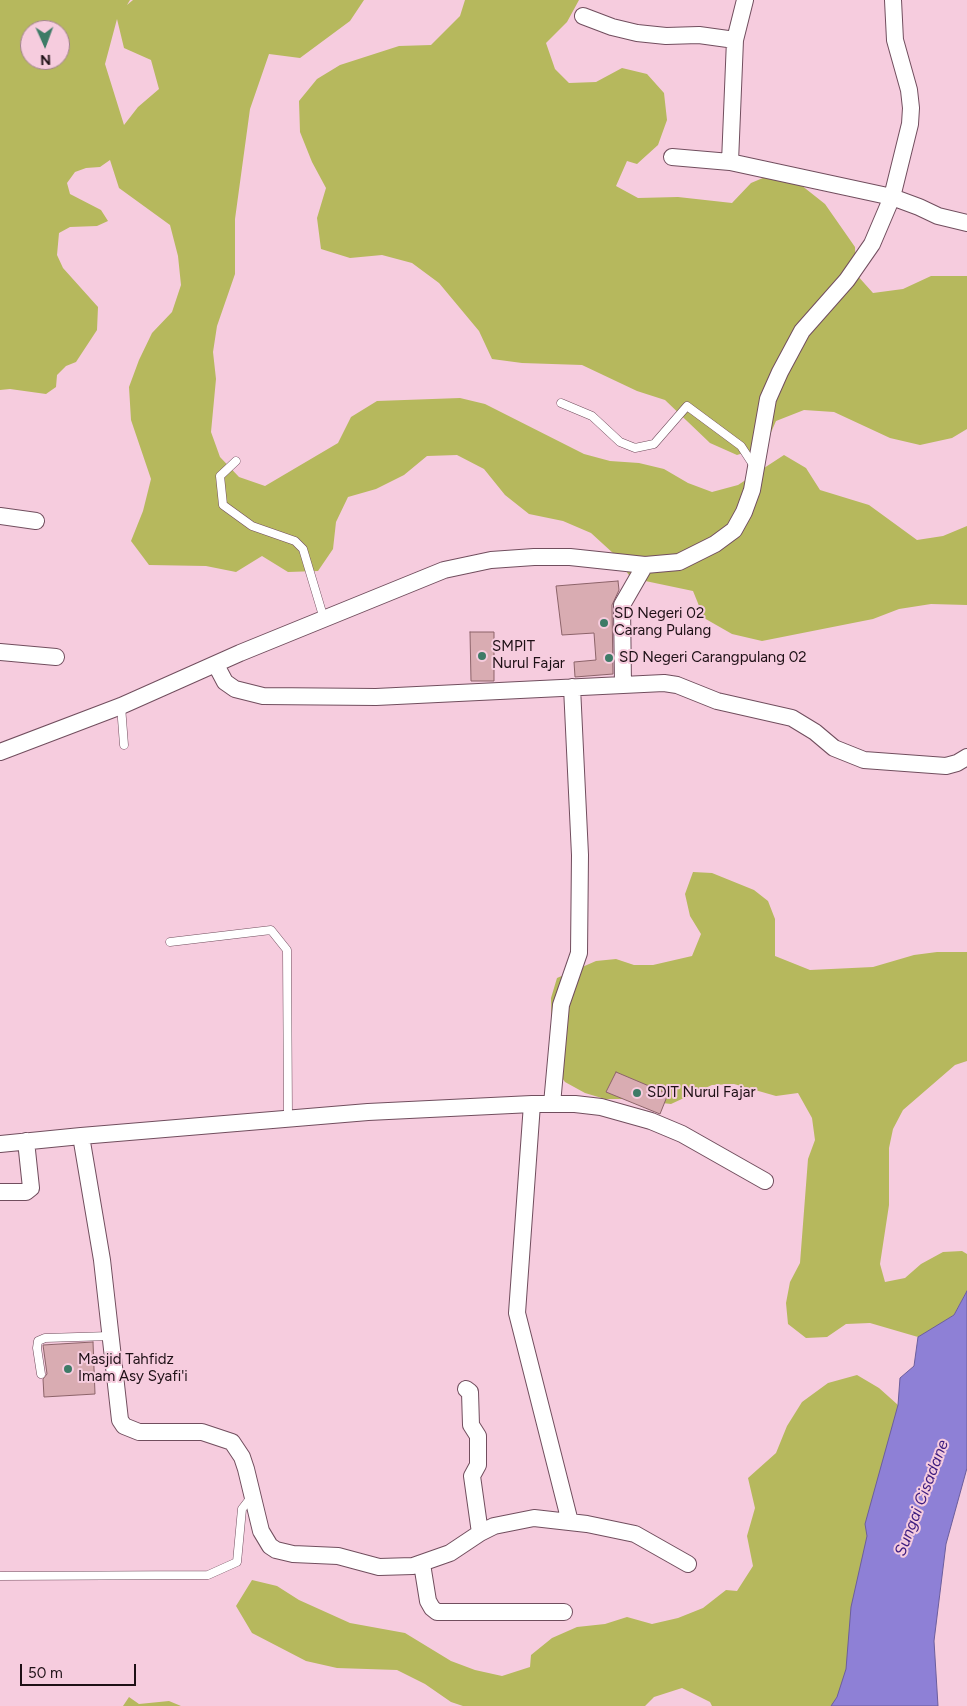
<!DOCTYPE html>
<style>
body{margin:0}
#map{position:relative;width:967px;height:1706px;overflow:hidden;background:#f6ccde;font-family:Figtree,sans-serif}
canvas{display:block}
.north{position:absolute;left:20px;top:20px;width:50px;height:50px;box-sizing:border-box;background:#f6ccde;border:1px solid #a0818e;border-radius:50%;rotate:178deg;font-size:14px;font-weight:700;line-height:20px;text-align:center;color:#1e1016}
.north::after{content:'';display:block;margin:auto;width:18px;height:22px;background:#3e7b67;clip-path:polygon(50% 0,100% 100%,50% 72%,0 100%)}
.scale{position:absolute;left:20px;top:1664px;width:116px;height:22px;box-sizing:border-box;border:2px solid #1e1016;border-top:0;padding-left:6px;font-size:15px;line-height:18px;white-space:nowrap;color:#1e1016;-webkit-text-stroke:4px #f6ccde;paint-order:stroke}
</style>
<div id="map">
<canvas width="967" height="1706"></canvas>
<div class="north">N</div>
<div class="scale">50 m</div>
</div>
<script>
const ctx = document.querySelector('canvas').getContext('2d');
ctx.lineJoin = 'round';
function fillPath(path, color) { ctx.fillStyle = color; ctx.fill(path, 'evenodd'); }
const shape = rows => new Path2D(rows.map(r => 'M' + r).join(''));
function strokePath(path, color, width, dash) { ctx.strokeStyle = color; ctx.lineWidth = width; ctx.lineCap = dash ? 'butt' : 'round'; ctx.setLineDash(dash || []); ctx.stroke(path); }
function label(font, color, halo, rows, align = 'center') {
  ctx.font = font + ' Figtree,sans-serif'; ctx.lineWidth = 4; ctx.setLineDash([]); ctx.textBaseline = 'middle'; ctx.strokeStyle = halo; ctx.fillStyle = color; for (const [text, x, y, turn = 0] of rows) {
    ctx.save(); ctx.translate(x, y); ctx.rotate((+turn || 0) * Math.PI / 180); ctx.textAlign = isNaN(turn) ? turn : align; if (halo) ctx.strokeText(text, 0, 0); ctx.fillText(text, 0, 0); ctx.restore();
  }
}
fillPath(shape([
 [0,0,130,0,127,5,133,0,364,0,350,21,300,58,269,54,250,109,235,219,235,274,217,326,213,352,216,379,211,432,220,457,239,477,265,486,338,443,351,417,377,401,460,398,485,404,584,454,610,461,639,463,664,469,688,483,712,492,738,485,784,455,806,468,820,490,869,505,917,540,943,536,967,526,967,605,931,604,899,609,873,619,762,641,732,634,704,618,693,591,631,578,614,554,591,533,563,521,529,514,505,495,484,469,457,455,427,456,404,475,376,489,348,497,336,522,333,549,318,571,288,572,262,556,236,572,206,566,149,565,131,541,143,511,151,479,131,420,129,387,139,360,152,333,172,312,181,285,178,256,170,225,119,188,110,160,100,167,86,168,75,172,67,183,70,194,101,210,108,221,97,226,70,227,59,233,57,255,63,268,98,307,97,330,76,362,66,366,57,375,56,387,46,394,10,389,0,390],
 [117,19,124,48,151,60,159,89,138,107,124,125,105,64],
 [30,30,60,30,60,60,30,60],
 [465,0,579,0,567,22,546,43,555,69,569,83,596,82,622,68,647,74,664,93,667,120,658,145,637,164,627,161,616,186,638,198,678,197,732,203,751,183,777,172,801,185,825,204,855,247,856,274,873,293,903,289,931,276,967,276,967,429,952,438,920,445,890,438,834,412,804,410,776,421,765,446,737,455,710,443,665,400,637,391,582,365,522,363,492,359,479,331,439,283,412,263,382,255,350,258,321,249,317,218,326,188,312,162,300,132,299,101,317,79,340,65,399,46,431,45,460,16],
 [693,872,712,873,754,890,768,901,775,919,775,956,810,970,873,967,914,955,937,952,967,952,967,1061,955,1065,903,1110,893,1129,889,1148,889,1205,880,1264,885,1282,905,1278,921,1264,943,1252,962,1251,967,1254,967,1291,954,1315,936,1328,918,1337,870,1323,846,1324,827,1337,806,1338,788,1324,786,1303,790,1282,800,1263,808,1159,815,1140,812,1118,798,1093,776,1096,734,1084,712,1085,671,1104,626,1099,605,1099,585,1093,565,1082,552,1064,551,998,557,978,596,961,616,959,634,965,653,965,692,956,701,934,690,916,685,894],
 [857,1375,879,1388,898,1405,851,1706,712,1706,710,1702,682,1688,654,1697,645,1706,463,1706,451,1702,425,1684,397,1670,337,1668,306,1661,252,1633,236,1606,252,1580,277,1586,299,1600,350,1623,405,1633,451,1661,475,1670,502,1676,530,1667,531,1655,552,1638,577,1627,605,1624,627,1617,652,1624,678,1618,703,1608,726,1590,737,1591,753,1566,747,1536,755,1508,748,1478,776,1453,787,1426,802,1402,828,1383],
 [129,1697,139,1704,169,1701,181,1706,123,1706]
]), '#b6b85d');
const water = shape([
 [967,1291,967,1468,946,1544,934,1641,938,1706,831,1706,837,1697,846,1669,851,1607,867,1536,865,1524,898,1405,900,1378,914,1366,918,1337,954,1315,967,1291]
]);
fillPath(water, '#8e80d6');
strokePath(water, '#6c5e9c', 1);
const building = shape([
 [618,581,619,590,612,605,613,674,575,677,574,662,596,660,594,633,562,635,556,586,618,581],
 [470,632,494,632,494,681,471,681,470,632],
 [616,1072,668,1094,660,1114,606,1092,616,1072],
 [93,1342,95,1394,44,1397,43,1379,47,1374,43,1345,93,1342]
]);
fillPath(building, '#d9acb2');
strokePath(building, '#8c6369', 1);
const lane = shape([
 [561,403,592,416,620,442,635,448,654,444,687,406,741,446,754,466],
 [236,461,220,476,223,505,252,526,295,541,303,549,324,619],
 [121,706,124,745],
 [170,942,271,930,287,950,288,1118],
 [41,1374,37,1348,38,1341,45,1338,110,1336],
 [0,1576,208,1575,237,1562,242,1509,252,1496]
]);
const street = shape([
 [745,0,735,40,730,162,892,197,919,207,938,216,967,223],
 [583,16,612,27,637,33,666,36,699,35,735,40],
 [672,157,730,162],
 [0,516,36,521],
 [0,652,56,657],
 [216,665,225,682,235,689,263,696,376,697,664,683,677,685,717,701,792,718,815,732,834,748,864,760,946,766,957,763,967,757],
 [623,685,622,605,645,565],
 [0,752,121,706,240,653,444,570,491,560,534,557,570,557,645,565,679,562,715,544,734,530,744,512,752,490,768,399,780,372,802,331,847,280,872,244,892,197,910,124,911,108,909,90,895,40,893,0],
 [532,1104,517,1313,570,1522],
 [552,1104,561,1005,579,953,580,855,572,687],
 [81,1136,368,1112,532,1104,575,1104,601,1107,651,1121,682,1134,765,1181],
 [0,1144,81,1136,102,1260,120,1420,124,1426,139,1432,202,1432,232,1442,242,1457,246,1469,261,1531,270,1546,276,1550,293,1554,338,1556,379,1567,413,1566,450,1553,480,1533,494,1526,534,1518,587,1524,635,1534,688,1564],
 [0,1192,26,1192,31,1188,26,1141],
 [466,1389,470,1392,471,1425,478,1436,478,1465,472,1476,480,1533],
 [422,1564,428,1601,432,1608,437,1612,564,1612]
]);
strokePath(lane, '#714e5e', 9);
strokePath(street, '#714e5e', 18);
strokePath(lane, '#fff', 8);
strokePath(street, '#fff', 16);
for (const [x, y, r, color] of [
 [604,623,5,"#3e7b67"],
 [482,656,5,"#3e7b67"],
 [609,658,5,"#3e7b67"],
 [637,1093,5,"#3e7b67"],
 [68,1369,5,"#3e7b67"]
]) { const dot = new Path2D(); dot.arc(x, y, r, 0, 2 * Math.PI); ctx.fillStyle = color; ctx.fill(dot); strokePath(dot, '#f6ccde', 2); }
label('15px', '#1e1016', '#f6ccde', [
 ["SD Negeri 02",614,614],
 ["Carang Pulang",614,631],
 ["SMPIT",492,647],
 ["Nurul Fajar",492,664],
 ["SD Negeri Carangpulang 02",619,658],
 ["SDIT Nurul Fajar",647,1093],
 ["Masjid Tahfidz",78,1360],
 ["Imam Asy Syafi'i",78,1377]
], 'left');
label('italic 16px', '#3b1b7f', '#f6ccde', [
 ["Sungai Cisadane",922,1498,-69]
]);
</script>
